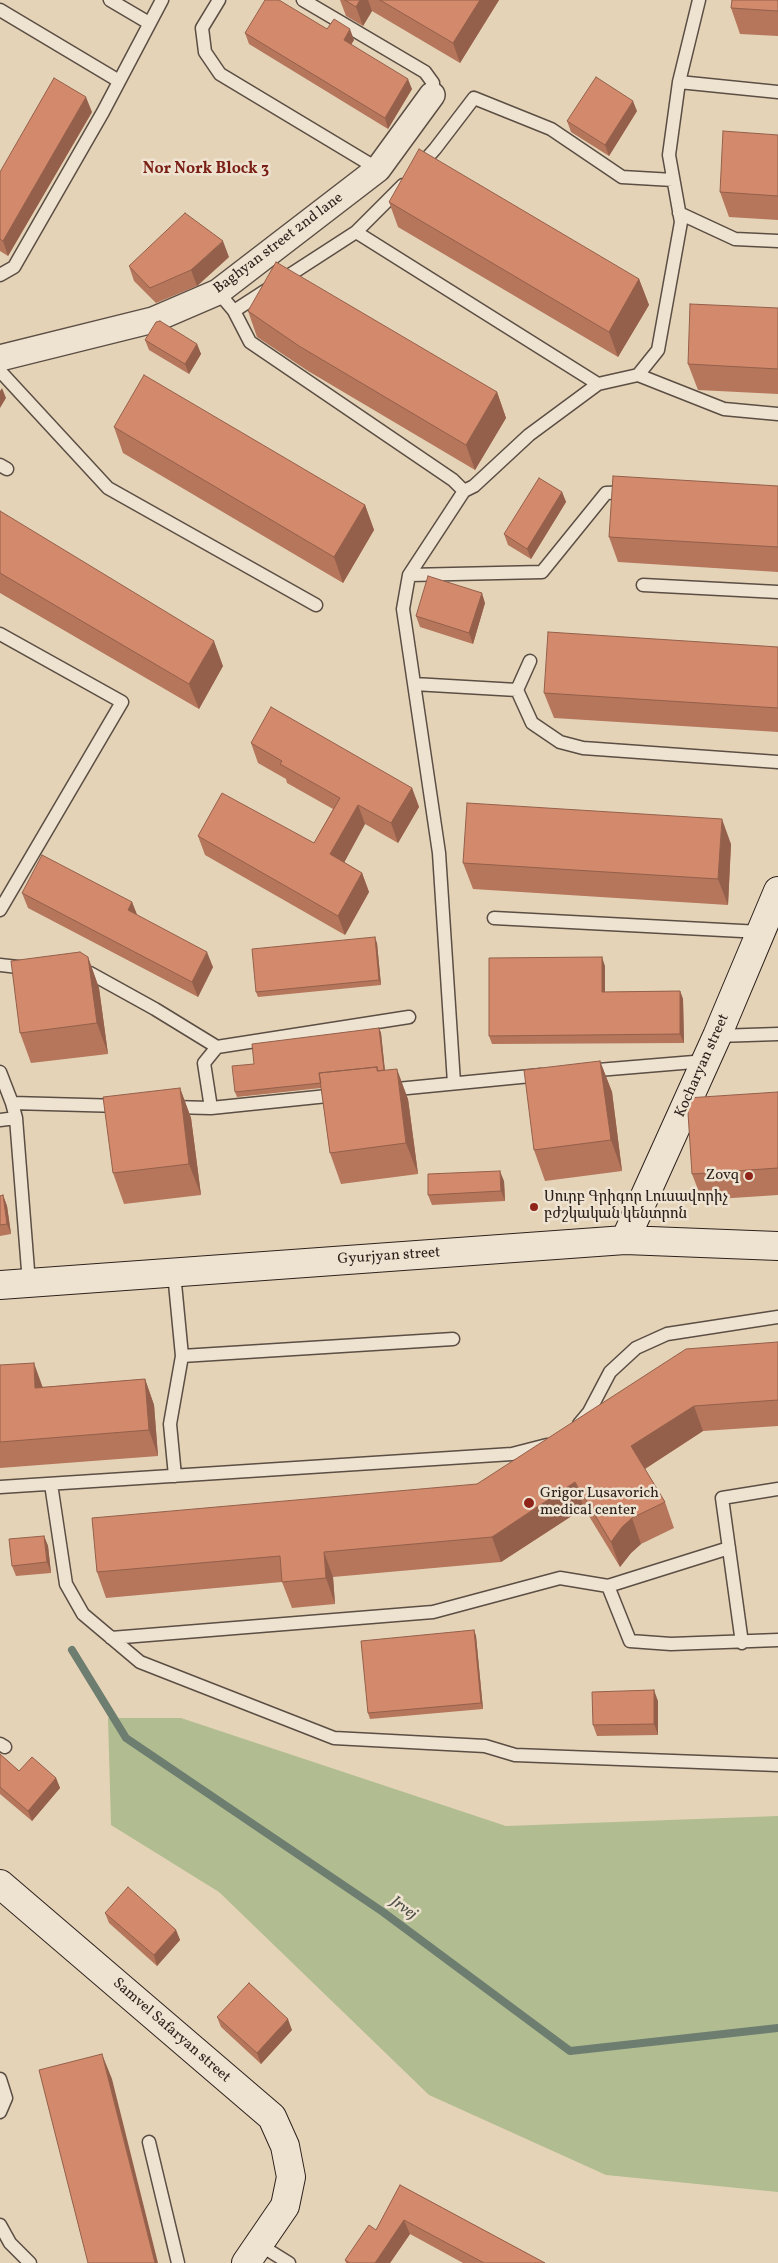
<!DOCTYPE html>
<meta charset="utf-8">
<style>
body{margin:0}
canvas{display:block;background:#e5d3b7}
</style>
<canvas width="778" height="2263"></canvas>
<script>
const ctx = document.querySelector('canvas').getContext('2d');
ctx.lineJoin = 'round';
function fillPath(path, color) { ctx.fillStyle = color; ctx.fill(path, 'evenodd'); }
const shape = rows => new Path2D(rows.map(r => 'M' + r).join(''));
function strokePath(path, color, width, dash) { ctx.strokeStyle = color; ctx.lineWidth = width; ctx.lineCap = dash ? 'butt' : 'round'; ctx.setLineDash(dash || []); ctx.stroke(path); }
function label(font, color, halo, rows, align = 'center') {
  ctx.font = font + ' Vollkorn,"Noto Serif Armenian",serif'; ctx.lineWidth = 5; ctx.setLineDash([]); ctx.textBaseline = 'middle'; ctx.strokeStyle = halo; ctx.fillStyle = color; for (const [text, x, y, turn = 0] of rows) {
    ctx.save(); ctx.translate(x, y); ctx.rotate((+turn || 0) * Math.PI / 180); ctx.textAlign = isNaN(turn) ? turn : align; if (halo) ctx.strokeText(text, 0, 0); ctx.fillText(text, 0, 0); ctx.restore();
  }
}
fillPath(shape([
 [108,1718,181,1718,506,1826,778,1816,778,2192,606,2175,429,2095,219,1892,111,1825]
]), '#b1bd91');
strokePath(shape([
 [72,1650,126,1738,383,1912,570,2051,778,2028]
]), '#6d7d70', 8);
const lane = shape([
 [110,0,149,23],
 [219,0,202,28,205,52,220,74,378,169],
 [303,0,425,72,433,83,432,95],
 [0,10,119,81],
 [679,82,778,92],
 [418,168,435,149,474,98,551,129,622,177,673,180],
 [679,213,735,239,778,241],
 [356,232,598,384],
 [0,275,14,267,103,112,162,0],
 [218,292,234,311,250,342,453,480,464,491],
 [234,311,356,232,403,185],
 [0,371,108,488,316,605],
 [638,375,724,409,778,414],
 [0,465,7,469],
 [409,575,542,572,606,493,629,492],
 [643,585,778,592],
 [0,634,122,702,0,910],
 [414,684,517,690,530,661],
 [517,690,532,723,560,742,583,748,778,762],
 [494,918,761,932],
 [0,965,27,968],
 [80,973,90,973,155,1009,217,1047],
 [717,1036,778,1034],
 [586,1071,706,1061],
 [0,1072,12,1103,16,1118,29,1283],
 [454,1083,439,853,403,609,409,575,464,491,474,486,529,435,598,384,638,375,658,350,681,222,669,155,679,82,699,0],
 [387,1090,541,1075],
 [12,1103,121,1106],
 [171,1107,211,1108,337,1095],
 [211,1108,204,1063,217,1047,409,1017],
 [0,1120,16,1118],
 [174,1273,182,1356,170,1424,175,1476],
 [182,1356,453,1339],
 [579,1424,589,1412,610,1372,636,1348,667,1334,778,1317],
 [51,1484,66,1584,83,1614,140,1662,334,1738,485,1746,515,1755,778,1765],
 [0,1487,512,1454,547,1445],
 [608,1586,729,1548],
 [111,1638,433,1612,560,1578,608,1586,630,1641,671,1644,778,1640],
 [742,1643,722,1498,778,1489],
 [0,1744,5,1747],
 [0,2079,6,2098,0,2112],
 [149,2142,178,2263],
 [0,2225,10,2243,30,2263],
 [260,2245,289,2263]
]);
const street = shape([
 [0,358,153,320,218,292,378,169,432,95]
]);
const secondary = shape([
 [625,1240,717,1036,778,891],
 [0,1285,625,1240,778,1246],
 [0,1884,272,2117,285,2146,291,2177,285,2206,246,2263]
]);
strokePath(lane, '#5b4e44', 15);
strokePath(street, '#5b4e44', 28);
strokePath(secondary, '#2d221d', 30);
strokePath(lane, '#eee2d0', 12);
strokePath(street, '#eee2d0', 25);
strokePath(secondary, '#eee2d0', 28);
fillPath(shape([
 [340,0,499,0,460,63,372,11,363,26,346,16],
 [778,0,778,36,740,34,731,8],
 [327,29,354,40,351,44,412,89,388,129,249,44,245,33],
 [637,111,609,156,571,132,567,121],
 [92,112,8,256,0,251,0,172],
 [778,135,778,220,729,217,720,192],
 [389,202,639,279,649,305,618,357,398,227],
 [229,257,197,286,156,303,134,281,129,266],
 [778,308,778,394,698,390,688,364],
 [248,311,497,392,506,418,475,470,308,371,257,337],
 [145,340,197,344,201,354,189,374,149,350],
 [114,427,365,505,374,530,343,583,123,453],
 [778,486,778,572,618,562,609,537],
 [562,492,566,502,531,559,508,545,504,534],
 [0,511,223,666,199,709,0,593],
 [485,603,473,644,420,627,416,616],
 [778,647,778,732,554,718,544,693],
 [251,743,412,788,419,807,398,843,365,824,344,862,362,873,369,892,345,935,205,855,198,836,314,843,333,809,287,783,286,779,258,763],
 [731,844,728,905,473,889,463,863],
 [22,893,132,902,137,915,213,967,198,997,28,908],
 [377,943,381,985,258,997,256,992],
 [88,957,99,988,108,1054,31,1063,20,1033],
 [605,966,605,992,680,991,683,999,684,1043,492,1044,489,1036],
 [379,1028,381,1033,385,1070,408,1099,418,1174,341,1184,330,1153,321,1088,237,1097,235,1092,254,1064],
 [600,1061,612,1092,622,1171,545,1181,534,1150],
 [180,1088,191,1118,201,1195,124,1204,113,1173],
 [778,1092,778,1195,702,1200,692,1174],
 [504,1181,505,1201,432,1205,428,1195],
 [3,1195,7,1206,11,1234,0,1236,0,1196],
 [778,1342,778,1426,703,1431,645,1469,665,1502,674,1528,641,1544,631,1553,620,1567,584,1508,501,1562,333,1577,335,1604,292,1608,282,1582,106,1598,97,1572,477,1484],
 [0,1365,43,1387,145,1379,154,1405,158,1456,0,1468],
 [44,1536,48,1546,51,1573,16,1576,12,1566],
 [474,1630,476,1636,483,1709,370,1719,368,1713],
 [658,1701,658,1735,597,1736,593,1725],
 [0,1754,19,1771,56,1778,60,1788,32,1821,0,1794],
 [105,1913,176,1930,180,1940,157,1966,109,1923],
 [217,2017,292,2030,261,2064,221,2027],
 [400,2185,545,2263,463,2263,410,2234,390,2263,346,2263,345,2260,376,2230]
]), '#b5765c');
fillPath(shape([
 [360,0,368,0,372,11,363,26,356,7],
 [480,0,499,0,460,63,453,43],
 [350,29,354,40,348,50,344,40],
 [408,79,412,89,388,129,385,118],
 [86,97,92,112,8,256,3,241],
 [633,101,637,111,609,156,605,145],
 [223,241,229,257,197,286,191,270],
 [639,279,649,305,618,357,609,332],
 [197,344,201,354,189,374,185,364],
 [2,388,6,398,0,408,0,391],
 [497,392,506,418,475,470,466,445],
 [562,492,566,502,531,559,527,549],
 [365,505,374,530,343,583,334,557],
 [482,593,485,603,473,644,469,633],
 [214,641,223,666,199,709,189,684],
 [412,788,419,807,398,843,391,823],
 [358,805,365,824,338,874,330,854],
 [722,819,731,844,728,905,718,879],
 [362,873,369,892,345,935,338,916],
 [132,902,138,917,128,910],
 [375,937,377,943,381,985,379,980],
 [207,952,213,967,198,997,192,982],
 [88,957,99,988,108,1054,97,1023],
 [602,957,605,966,605,1000,602,992],
 [680,991,683,999,684,1043,680,1034],
 [379,1028,381,1033,386,1082,384,1076],
 [600,1061,612,1092,622,1171,611,1140],
 [397,1069,408,1099,418,1174,406,1143],
 [180,1088,191,1118,201,1195,189,1164],
 [500,1171,504,1181,505,1201,501,1191],
 [3,1195,7,1206,11,1234,7,1224],
 [34,1363,43,1388,35,1388],
 [145,1379,154,1405,158,1456,149,1430],
 [694,1406,703,1431,640,1472,631,1446],
 [575,1482,584,1508,501,1562,492,1537],
 [632,1518,641,1544,631,1553,620,1567,611,1542,622,1527],
 [44,1536,48,1546,51,1573,47,1562],
 [324,1552,333,1577,335,1604,326,1578],
 [474,1630,476,1636,483,1709,481,1703],
 [654,1690,658,1701,658,1735,654,1724],
 [56,1778,60,1788,32,1821,28,1811],
 [176,1930,180,1940,157,1966,154,1955],
 [288,2019,292,2030,261,2064,257,2053],
 [102,2054,112,2079,158,2263,155,2263],
 [404,2220,410,2234,390,2263,375,2263]
]), '#94604b');
const building = shape([
 [265,0,279,0,327,29,334,19,350,29,344,40,408,79,385,118,245,33,265,0],
 [345,0,360,0,356,7,345,0],
 [380,0,480,0,453,43,380,0],
 [732,0,778,0,778,11,731,8,732,0],
 [596,77,633,101,605,145,567,121,596,77],
 [54,78,86,97,3,241,0,239,0,172,54,78],
 [723,131,778,135,778,196,720,192,723,131],
 [419,149,639,279,609,332,389,202,419,149],
 [185,213,223,241,191,270,150,288,129,266,185,213],
 [276,262,497,392,466,445,299,346,248,311,276,262],
 [690,304,778,308,778,369,688,364,690,304],
 [160,321,197,344,185,364,145,340,156,322,160,321],
 [144,375,365,505,334,557,114,427,144,375],
 [613,476,778,486,778,547,609,537,613,476],
 [539,478,562,492,527,549,504,534,539,478],
 [0,511,214,641,189,684,0,573,0,511],
 [428,576,482,593,469,633,416,616,428,576],
 [548,632,778,647,778,708,544,693,548,632],
 [271,707,412,788,391,823,358,805,330,854,362,873,338,916,198,836,222,793,314,843,340,798,280,764,282,761,251,743,271,707],
 [467,803,722,819,718,879,463,863,467,803],
 [42,855,132,902,128,910,207,952,192,982,22,893,42,855],
 [375,937,379,980,256,992,252,949,375,937],
 [80,952,88,957,97,1023,20,1033,11,961,80,952],
 [602,957,602,992,680,991,680,1034,489,1036,489,958,602,957],
 [379,1028,384,1070,378,1071,377,1067,319,1073,321,1083,235,1092,232,1066,254,1064,252,1044,379,1028],
 [600,1061,611,1140,534,1150,524,1070,600,1061],
 [377,1067,377,1071,397,1069,406,1143,330,1153,319,1073,377,1067],
 [180,1088,189,1164,113,1173,103,1097,180,1088],
 [778,1092,778,1168,692,1174,687,1098,778,1092],
 [500,1171,501,1191,428,1195,428,1174,500,1171],
 [3,1195,7,1224,0,1225,0,1196,3,1195],
 [778,1342,778,1400,694,1406,631,1446,665,1502,632,1518,622,1527,611,1542,575,1482,492,1537,324,1552,326,1578,282,1582,280,1556,97,1572,92,1518,477,1484,686,1349,778,1342],
 [34,1363,35,1388,145,1379,149,1430,0,1442,0,1365,34,1363],
 [44,1536,47,1562,12,1566,9,1539,44,1536],
 [474,1630,481,1703,368,1713,361,1641,474,1630],
 [654,1690,654,1724,593,1725,592,1692,654,1690],
 [0,1754,19,1771,32,1757,56,1778,28,1811,0,1787,0,1754],
 [128,1887,176,1930,154,1955,105,1913,128,1887],
 [249,1983,288,2019,257,2053,217,2017,249,1983],
 [102,2054,155,2263,88,2263,39,2070,102,2054],
 [400,2185,545,2263,484,2263,404,2220,375,2263,350,2263,345,2260,369,2225,376,2230,400,2185]
]);
fillPath(building, '#d3896b');
strokePath(building, '#94604b', 1);
for (const [x, y, r, color] of [
 [749,1176,5,"#8f2418"],
 [534,1207,5,"#8f2418"],
 [529,1503,6,"#8f2418"]
]) { const dot = new Path2D(); dot.arc(x, y, r, 0, 2 * Math.PI); ctx.fillStyle = color; ctx.fill(dot); strokePath(dot, '#eee2d0', 2); }
label('15px', '#2d221d', '#eee2d0', [
 ["Baghyan street 2nd lane",279,244,-37],
 ["Kocharyan street",703,1066,-66],
 ["Gyurjyan street",389,1257,-4],
 ["Samvel Safaryan street",171,2031,41]
]);
label('15px', '#2d221d', '#eee2d0', [
 ["Zovq",739,1176,"right"],
 ["Սուրբ Գրիգոր Լուսավորիչ",544,1198],
 ["բժշկական կենտրոն",544,1215],
 ["Grigor Lusavorich",540,1494],
 ["medical center",540,1511]
], 'left');
label('bold 16px', '#7a1f14', '#eee2d0', [
 ["Nor Nork Block 3",206,170]
]);
label('italic 16px', '#4d4f47', '#eee2d0', [
 ["Jrvej",403,1909,36]
]);
</script>
